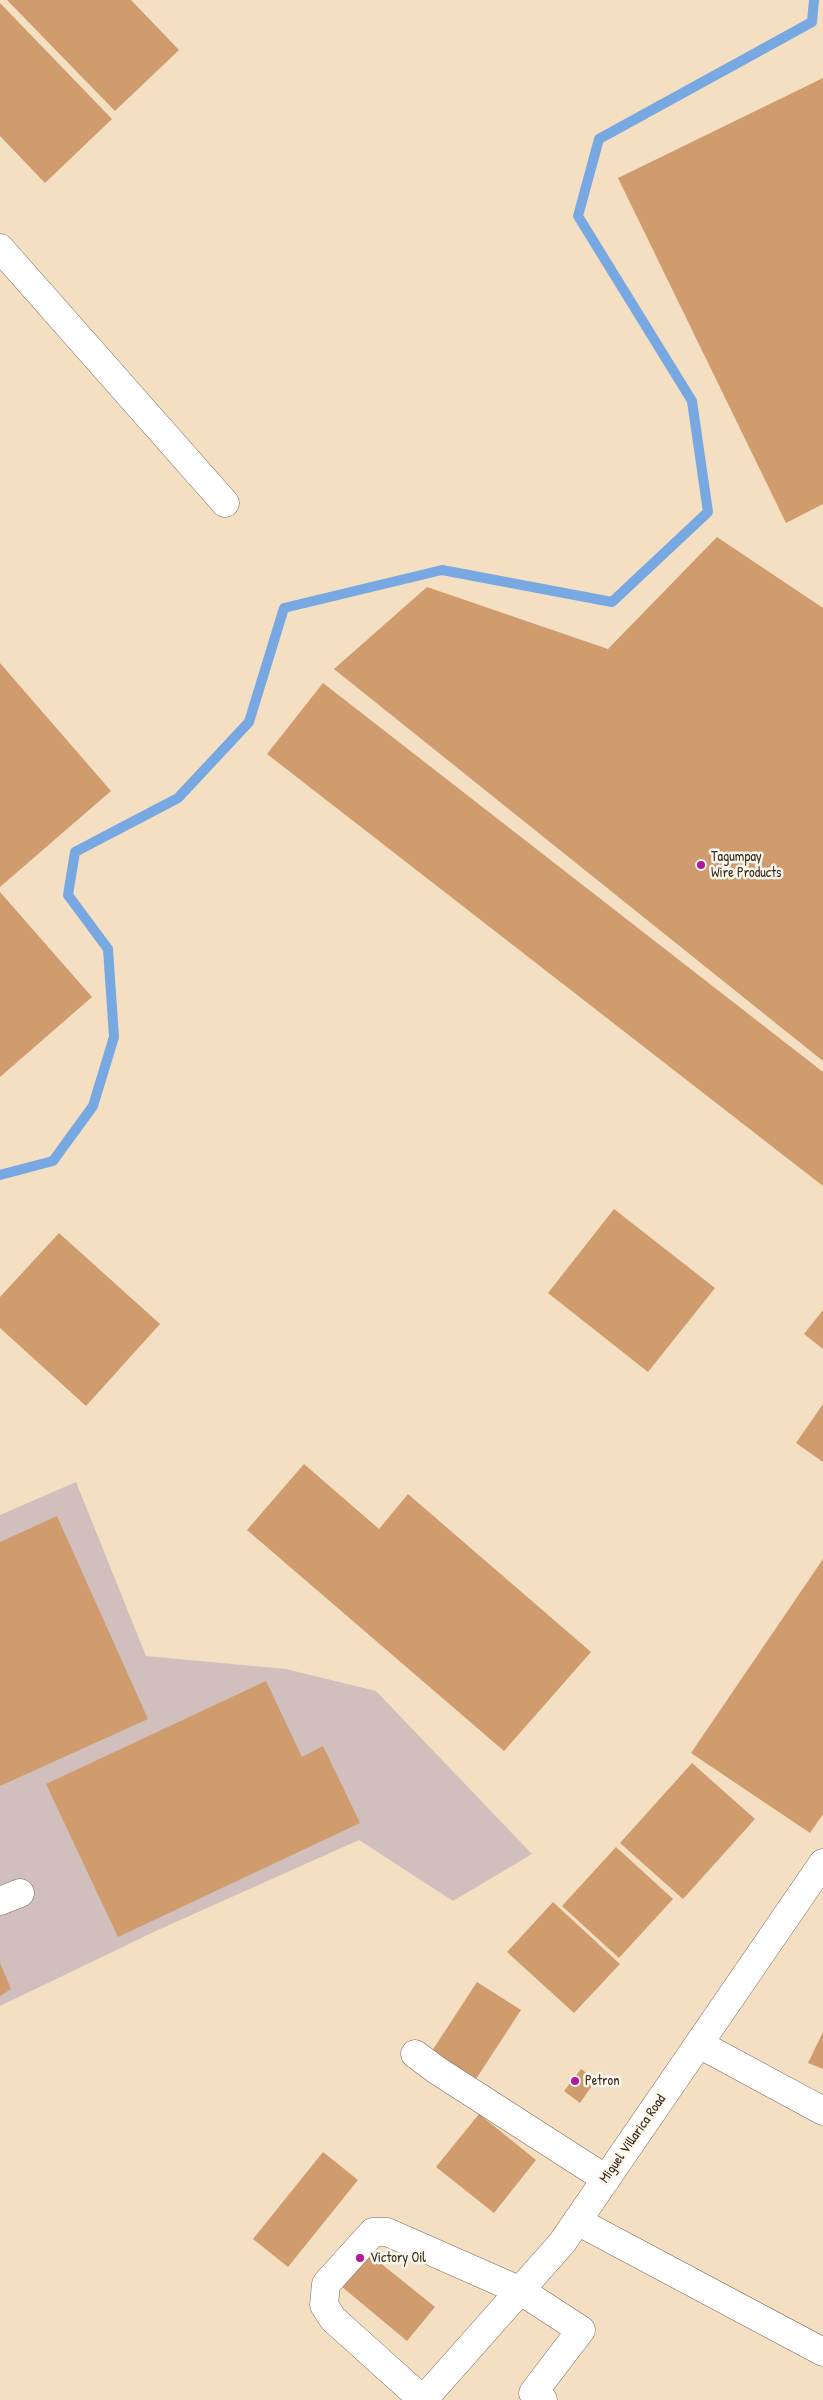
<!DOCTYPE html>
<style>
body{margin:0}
canvas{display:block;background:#f4dfc3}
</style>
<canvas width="823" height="2400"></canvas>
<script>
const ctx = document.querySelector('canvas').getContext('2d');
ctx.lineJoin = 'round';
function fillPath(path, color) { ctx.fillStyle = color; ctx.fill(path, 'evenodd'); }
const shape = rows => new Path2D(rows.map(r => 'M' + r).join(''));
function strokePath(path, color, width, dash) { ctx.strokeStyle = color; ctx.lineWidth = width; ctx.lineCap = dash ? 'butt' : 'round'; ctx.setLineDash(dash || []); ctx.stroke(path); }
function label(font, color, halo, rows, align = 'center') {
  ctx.font = font + ' "Patrick Hand",sans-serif'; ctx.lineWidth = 5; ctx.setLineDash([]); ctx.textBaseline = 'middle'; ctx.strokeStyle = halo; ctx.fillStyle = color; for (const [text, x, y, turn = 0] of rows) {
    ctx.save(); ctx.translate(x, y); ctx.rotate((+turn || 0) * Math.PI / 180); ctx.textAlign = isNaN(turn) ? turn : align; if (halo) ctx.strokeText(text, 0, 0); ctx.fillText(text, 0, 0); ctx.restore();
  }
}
fillPath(shape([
 [76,1482,146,1656,286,1669,376,1691,532,1854,453,1901,359,1840,158,1930,0,2006,0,1515]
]), '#d1bfbd');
strokePath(shape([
 [0,1175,53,1161,93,1106,114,1037,108,949,68,895,75,852,178,798,249,722,284,608,442,570,612,602,708,512,692,401,578,216,599,139,812,22,814,0]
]), '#77a8e2', 10);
fillPath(shape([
 [7,0,131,0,179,50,115,111],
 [0,3,112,119,45,183,0,136],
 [823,78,823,504,786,523,618,178],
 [717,537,823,608,823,1061,334,669,427,587,608,649],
 [0,663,111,791,0,887],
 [323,683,823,1072,823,1186,267,754],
 [0,892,92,997,0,1077],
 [614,1209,715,1288,648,1372,548,1293],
 [59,1233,160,1324,86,1406,0,1328,0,1297],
 [823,1310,823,1349,804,1334],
 [823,1404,823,1462,796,1443],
 [304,1464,379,1529,408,1494,591,1652,504,1751,247,1530],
 [57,1516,148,1719,0,1786,0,1542],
 [823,1559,823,1814,810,1833,691,1753],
 [266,1681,302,1757,323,1746,360,1823,118,1937,46,1784],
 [692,1763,755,1819,683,1899,620,1843],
 [616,1847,673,1899,619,1958,562,1906],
 [553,1902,620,1964,574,2013,507,1952],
 [0,1963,11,1989,0,1996],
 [477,1982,521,2010,476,2079,432,2051],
 [823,2032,823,2069,808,2063],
 [581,2069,596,2080,580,2103,564,2091],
 [479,2114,536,2160,494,2213,436,2167],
 [323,2152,358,2180,288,2267,253,2239],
 [368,2253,435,2307,407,2341,341,2286]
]), '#d09b6d');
const minor = shape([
 [0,248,225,503],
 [0,1901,20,1893],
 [699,2044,823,2111],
 [415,2054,438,2071,606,2179],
 [577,2221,823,2352],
 [423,2400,333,2319,324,2305,326,2284,373,2232,387,2232,521,2291,581,2330,533,2393,543,2400]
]);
const major = shape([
 [423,2400,562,2243,823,1863]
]);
strokePath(minor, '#7c6958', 29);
strokePath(major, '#7c6958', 29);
strokePath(minor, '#fff', 28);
strokePath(major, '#fff', 28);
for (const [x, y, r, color] of [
 [701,865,5,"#b5179e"],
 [575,2081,5,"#b5179e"],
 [360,2258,5,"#b5179e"]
]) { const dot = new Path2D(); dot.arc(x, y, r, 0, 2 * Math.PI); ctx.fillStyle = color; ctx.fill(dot); strokePath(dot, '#fbf7ec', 2); }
label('14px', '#3b2a1e', '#fbf7ec', [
 ["Tagumpay",711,857],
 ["Wire Products",711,873],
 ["Petron",585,2081],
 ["Victory Oil",370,2258]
], 'left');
label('14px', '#3b2a1e', '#fbf7ec', [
 ["Miguel Villarica Road",633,2139,-55]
]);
</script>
